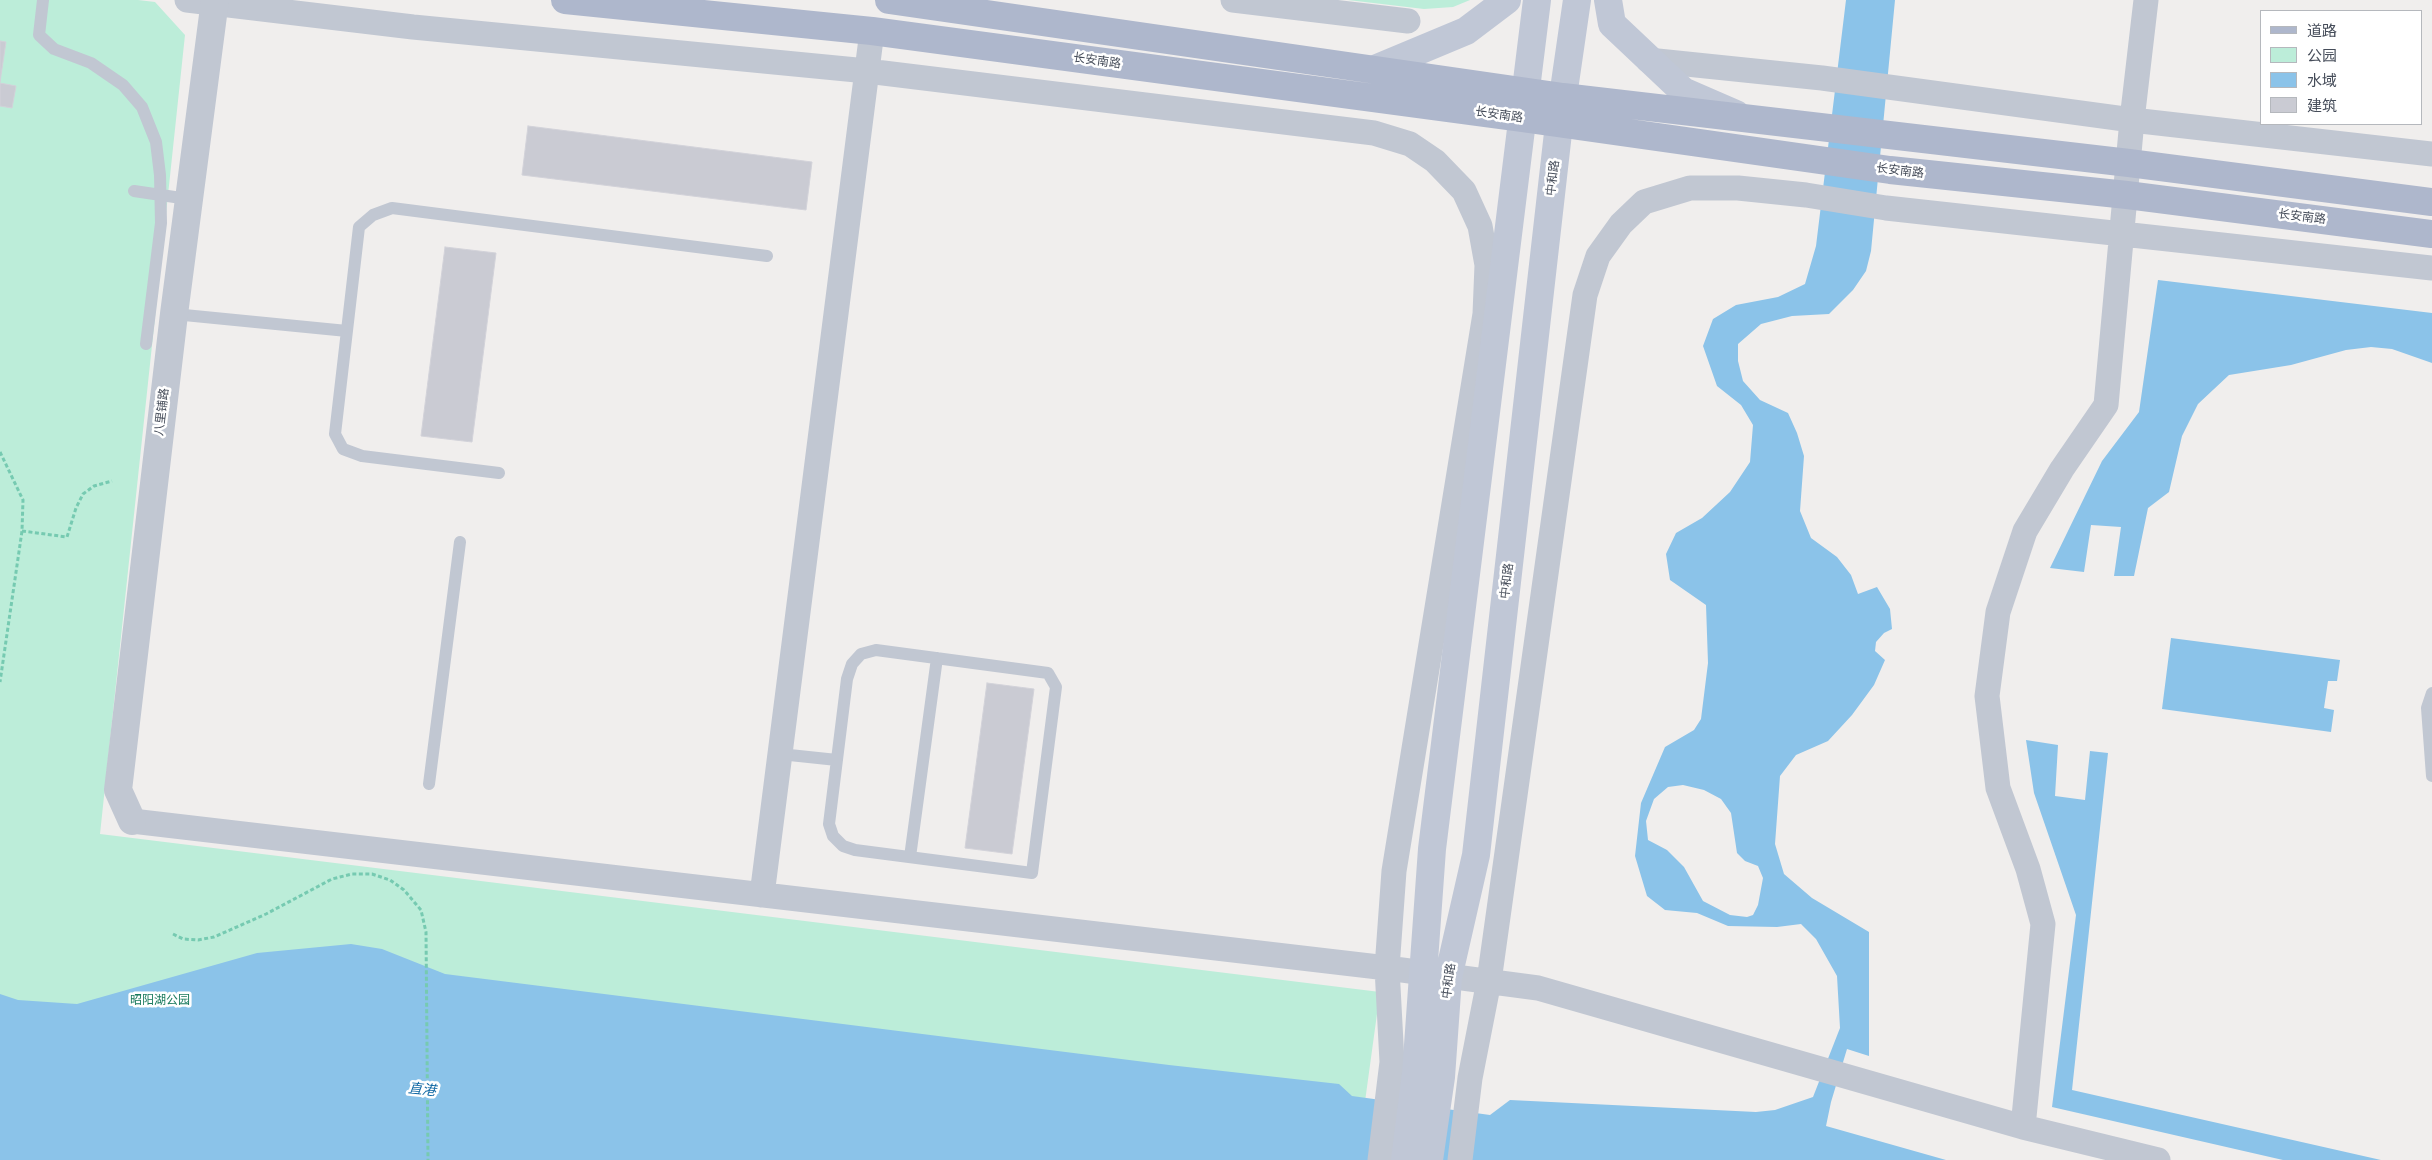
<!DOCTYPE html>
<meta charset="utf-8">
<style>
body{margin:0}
#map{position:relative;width:2432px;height:1160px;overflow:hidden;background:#f0eeed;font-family:"Noto Sans","Noto Sans SC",sans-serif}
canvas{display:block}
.legend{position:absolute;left:2260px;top:10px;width:162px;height:115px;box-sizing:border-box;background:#fff;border:1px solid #b5b8bd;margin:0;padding:6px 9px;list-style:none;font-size:15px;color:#464d5a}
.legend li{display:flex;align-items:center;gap:10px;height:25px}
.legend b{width:25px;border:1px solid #b5b8bd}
</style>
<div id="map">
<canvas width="2432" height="1160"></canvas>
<ul class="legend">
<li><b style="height:6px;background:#aeb7cc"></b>道路</li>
<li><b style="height:14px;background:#bcedd9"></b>公园</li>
<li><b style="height:14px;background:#8bc3e9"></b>水域</li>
<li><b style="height:14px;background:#cacbd3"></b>建筑</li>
</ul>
</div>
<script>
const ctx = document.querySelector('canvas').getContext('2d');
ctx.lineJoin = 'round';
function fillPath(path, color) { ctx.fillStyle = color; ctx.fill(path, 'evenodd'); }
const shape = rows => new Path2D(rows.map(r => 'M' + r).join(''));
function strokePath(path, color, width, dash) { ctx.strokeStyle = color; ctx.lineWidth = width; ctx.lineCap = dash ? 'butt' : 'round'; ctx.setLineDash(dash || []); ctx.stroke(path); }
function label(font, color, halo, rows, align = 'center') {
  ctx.font = font + ' "Noto Sans","Noto Sans SC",sans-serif'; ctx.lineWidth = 5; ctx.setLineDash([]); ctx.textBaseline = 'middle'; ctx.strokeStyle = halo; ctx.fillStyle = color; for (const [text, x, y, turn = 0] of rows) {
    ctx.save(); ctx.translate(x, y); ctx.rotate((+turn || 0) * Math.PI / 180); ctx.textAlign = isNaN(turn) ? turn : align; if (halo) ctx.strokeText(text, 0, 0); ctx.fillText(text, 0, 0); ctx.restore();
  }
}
fillPath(shape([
 [0,0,138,0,155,2,185,35,100,834,1380,992,1357,1160,0,1160],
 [1348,0,1470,0,1453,7,1424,9]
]), '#bcedd9');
fillPath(shape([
 [1846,0,1895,0,1871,251,1866,271,1853,290,1829,314,1792,316,1761,324,1738,344,1738,361,1743,381,1760,400,1788,413,1797,433,1804,456,1800,511,1811,538,1837,557,1851,575,1858,594,1877,587,1890,609,1892,629,1884,633,1876,642,1875,651,1885,660,1874,685,1852,715,1828,741,1796,755,1780,776,1775,844,1784,874,1812,898,1869,932,1869,1056,1847,1049,1831,1102,1826,1126,1946,1160,0,1160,0,994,18,1000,77,1004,257,953,351,944,382,949,445,974,1169,1065,1339,1084,1352,1096,1490,1115,1510,1100,1756,1112,1775,1110,1813,1097,1840,1028,1837,976,1816,939,1801,924,1777,927,1728,926,1697,913,1665,910,1647,896,1635,856,1641,803,1665,747,1694,730,1701,719,1708,663,1706,605,1670,580,1666,554,1676,533,1702,518,1730,492,1750,462,1753,425,1741,405,1717,386,1703,346,1713,319,1736,305,1778,297,1805,284,1816,246],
 [1683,785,1704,790,1721,799,1731,813,1737,853,1745,861,1758,866,1763,878,1758,905,1753,915,1747,917,1730,915,1703,901,1684,867,1667,850,1648,840,1646,821,1654,799,1668,787],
 [2158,280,2432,313,2432,363,2392,349,2371,347,2346,350,2291,365,2229,375,2198,404,2182,436,2169,492,2148,508,2134,576,2114,576,2121,527,2091,525,2084,572,2050,568,2102,461,2139,412],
 [2171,638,2340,660,2337,681,2328,681,2324,708,2334,710,2331,732,2162,709],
 [2026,740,2058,745,2055,796,2085,800,2090,751,2108,753,2072,1090,2381,1160,2283,1160,2052,1107,2076,915,2034,793]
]), '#8bc3e9');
const building = shape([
 [0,41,6,42,0,82,0,41],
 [0,83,16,86,12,108,0,106,0,83],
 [528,126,812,162,806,210,522,175,528,126],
 [445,247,496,253,472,442,421,436,445,247],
 [987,683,1034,689,1012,854,965,848,987,683]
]);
fillPath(building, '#cacbd3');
strokePath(building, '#d2d2d9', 1);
strokePath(shape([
 [0,452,23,500,22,531,0,682],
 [22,531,67,537,76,508,83,494,94,486,112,481],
 [173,934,183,939,198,940,214,937,266,914,332,879,352,874,372,874,390,880,404,890,421,910,426,932,428,1160]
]), '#76cab1', 3, [4, 2.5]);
strokePath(shape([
 [43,0,39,35,54,49,91,63,123,85,142,107,156,142,160,175,161,223,146,344],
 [134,191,188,199],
 [174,314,347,331],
 [499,473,362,456,343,449,335,434,359,227,373,215,392,208,767,256],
 [876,650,1048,673,1056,687,1032,873,855,850,843,846,833,836,829,824,847,679,852,664,861,654,876,650],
 [2432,693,2427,708,2432,776],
 [780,754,837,760],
 [429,784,460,542],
 [910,857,937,658]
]), '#c1c7d2', 12);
strokePath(shape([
 [187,0,413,27,867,71,1374,133,1410,144,1435,161,1464,191,1480,226,1487,265,1485,314,1394,871,1387,968,1392,1062,1380,1160],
 [1233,0,1408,21],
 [1648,60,1822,78,2132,120,2432,154],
 [132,821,1387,968,1538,988,2023,1127,2158,1160],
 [762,895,872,31],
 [2023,1127,2043,924,2028,869,1998,788,1987,696,1998,612,2025,531,2062,469,2106,405,2132,120,2146,0],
 [1460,1160,1470,1078,1489,981,1585,295,1598,256,1621,224,1644,202,1690,188,1738,188,1806,195,1886,208,2432,268]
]), '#c1c7d2', 25);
strokePath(shape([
 [132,821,118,790,174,314,215,0]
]), '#c1c7d2', 28);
strokePath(shape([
 [1608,0,1612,24,1683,91,1736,114],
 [1375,69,1466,31,1507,0],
 [1405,1160,1416,1073,1432,849,1537,0],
 [1429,1160,1441,1077,1448,978,1476,855,1559,124,1577,0]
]), '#c0c7d6', 28);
strokePath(shape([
 [565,0,872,31,1523,118,1890,170,2127,195,2432,234],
 [889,0,1563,97,2129,163,2432,202]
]), '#aeb7cc', 28);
label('12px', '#464d5a', '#fff', [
 ["长安南路",1097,61,8],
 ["长安南路",1499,115,8],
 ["长安南路",1900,171,7],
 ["中和路",1553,178,-83],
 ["长安南路",2302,217,7],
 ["八里铺路",162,412,-83],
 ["中和路",1507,581,-83],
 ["中和路",1449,981,-82]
]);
label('12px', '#197a5c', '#fff', [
 ["昭阳湖公园",160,1001]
]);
label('italic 14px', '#1068a4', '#fff', [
 ["直港",422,1090,6]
]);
</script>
